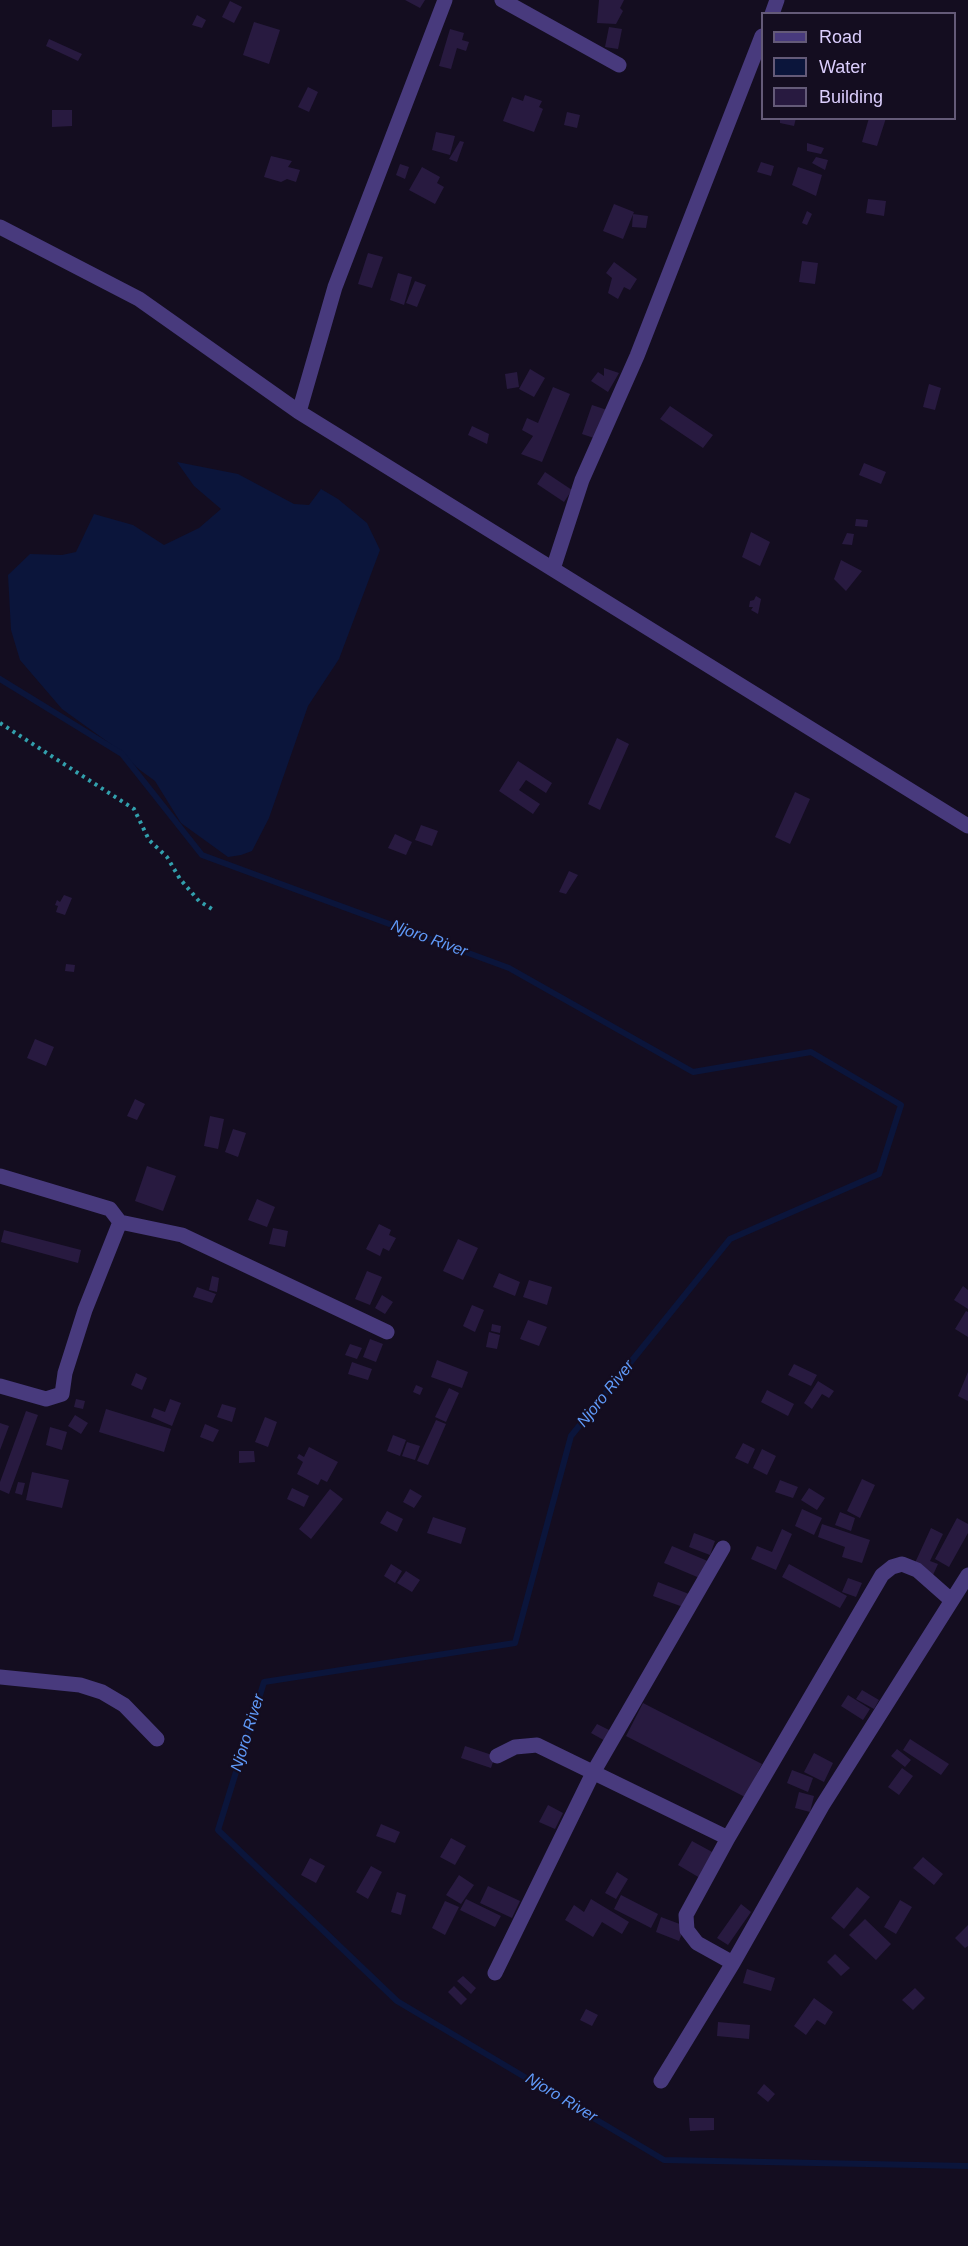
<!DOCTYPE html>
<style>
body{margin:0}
#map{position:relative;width:968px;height:2246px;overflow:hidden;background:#140d20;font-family:Arial,sans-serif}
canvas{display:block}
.legend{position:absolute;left:761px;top:12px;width:195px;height:108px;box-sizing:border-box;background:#140d20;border:2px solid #645a78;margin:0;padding:8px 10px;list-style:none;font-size:18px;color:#dbcefd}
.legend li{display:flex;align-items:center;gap:12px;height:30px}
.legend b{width:30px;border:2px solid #645a78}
</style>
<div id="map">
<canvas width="968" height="2246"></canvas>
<ul class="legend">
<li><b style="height:8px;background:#483a7d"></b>Road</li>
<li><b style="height:16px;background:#0b153b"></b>Water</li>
<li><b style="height:16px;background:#281a40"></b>Building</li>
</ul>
</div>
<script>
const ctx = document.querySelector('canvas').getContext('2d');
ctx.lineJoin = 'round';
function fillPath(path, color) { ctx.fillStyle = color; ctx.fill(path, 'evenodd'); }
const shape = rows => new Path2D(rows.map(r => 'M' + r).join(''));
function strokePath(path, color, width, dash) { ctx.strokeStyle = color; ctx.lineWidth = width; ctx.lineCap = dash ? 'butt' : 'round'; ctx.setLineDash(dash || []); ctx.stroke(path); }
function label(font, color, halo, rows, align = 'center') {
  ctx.font = font + ' Arial,sans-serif'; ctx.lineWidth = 4.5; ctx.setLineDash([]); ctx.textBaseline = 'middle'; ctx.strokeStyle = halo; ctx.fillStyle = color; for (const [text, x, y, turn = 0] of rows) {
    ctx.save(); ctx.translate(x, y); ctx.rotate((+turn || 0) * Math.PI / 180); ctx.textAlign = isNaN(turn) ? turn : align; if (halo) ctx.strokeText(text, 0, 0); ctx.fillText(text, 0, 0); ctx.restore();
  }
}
fillPath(shape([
 [177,462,238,474,294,504,309,505,321,489,338,499,367,523,380,550,339,659,308,706,269,818,252,851,241,855,228,857,181,823,155,781,140,770,112,745,62,709,20,660,11,630,8,575,30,554,62,555,76,552,94,514,133,525,164,545,199,528,221,509,194,486]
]), '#0b153b');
strokePath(shape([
 [0,679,122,754,202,855,509,968,693,1072,811,1052,901,1105,879,1174,730,1239,571,1436,515,1643,264,1682,218,1830,397,2001,664,2160,968,2166]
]), '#0b153b', 6);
fillPath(shape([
 [405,0,425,0,420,8],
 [599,0,624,0,620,8,623,11,616,24,597,23],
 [230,1,242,7,234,23,222,17],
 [197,15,206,20,202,28,192,25],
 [254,22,280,30,269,64,243,55],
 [609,27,622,29,618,49,605,47],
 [450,29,464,33,462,40,469,42,466,51,457,48,451,69,439,66],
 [49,39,82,54,78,61,46,46],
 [308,87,318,92,309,112,298,107],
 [525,95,542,101,539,107,543,109,534,132,503,121,512,97,523,101],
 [52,110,72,110,72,126,52,127],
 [567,112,580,115,577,128,564,125],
 [780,118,796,118,794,126,780,123],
 [869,118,886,118,877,146,862,142],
 [436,132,455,136,450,155,432,150],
 [460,141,464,142,457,162,449,159],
 [807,143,824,148,821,154,807,151],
 [271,156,292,161,288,167,300,170,296,182,287,179,281,182,264,177],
 [816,157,828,160,825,170,812,163],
 [761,162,774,166,771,176,757,172],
 [400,164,409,167,405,179,396,175],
 [422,167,440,177,437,183,444,187,435,204,409,190],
 [798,167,822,175,816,196,792,185],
 [868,199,886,201,884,216,866,213],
 [614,204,634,212,623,239,603,231],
 [807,211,812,214,807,225,802,223],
 [633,214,648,216,646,228,632,227],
 [368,253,383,257,372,288,358,284],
 [802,261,818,263,815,284,799,282],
 [614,262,637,279,630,290,624,287,618,299,608,293,612,278,606,273],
 [398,273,412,277,404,305,390,300],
 [415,281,426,285,417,307,406,303],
 [604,368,619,373,608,392,591,381,598,372,604,376],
 [530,369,545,378,534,397,519,389],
 [517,372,519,387,507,389,505,374],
 [929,384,941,388,935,410,923,407],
 [553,387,570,394,542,462,521,454,533,436,522,430,527,418,538,423],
 [592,405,607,410,597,439,582,434],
 [670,406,713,435,703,448,660,419],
 [472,426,489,434,487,444,468,435],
 [864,463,886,472,881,484,859,475],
 [545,472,572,490,564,502,537,484],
 [856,519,868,520,867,527,855,526],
 [751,532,770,542,760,566,742,557],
 [847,533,854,534,852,545,842,544],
 [841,560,862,571,846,591,834,579],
 [756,596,761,599,758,614,751,610,753,607,749,607,750,601,754,600],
 [617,738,629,744,600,810,588,804],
 [518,761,552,783,546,793,526,780,519,790,540,804,533,814,499,791],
 [795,792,810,799,790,844,775,837],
 [421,825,438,831,432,846,415,840],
 [395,834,412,842,406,855,388,848],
 [569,871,578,875,566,894,559,892],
 [64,895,72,898,65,915,56,912,58,906,55,905,57,900,60,902],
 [66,964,75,965,74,972,65,971],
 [35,1039,54,1047,46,1066,27,1058],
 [135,1099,145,1104,137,1120,127,1116],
 [210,1116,224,1119,218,1149,204,1146],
 [233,1129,246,1133,238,1157,225,1152],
 [147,1166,176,1176,163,1211,135,1201],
 [257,1199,275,1207,267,1227,248,1220],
 [379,1224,391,1230,389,1235,396,1238,389,1251,383,1248,380,1256,366,1249],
 [273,1228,288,1231,285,1247,269,1244],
 [4,1230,81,1250,78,1263,1,1242],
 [458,1239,478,1248,463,1280,443,1271],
 [367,1271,382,1277,370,1305,355,1299],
 [499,1273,520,1282,515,1296,493,1287],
 [212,1276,219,1278,217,1292,209,1290],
 [529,1280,552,1287,547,1305,523,1297],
 [963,1286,968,1290,968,1309,954,1300],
 [197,1287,216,1294,212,1303,193,1297],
 [382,1295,393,1302,385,1314,375,1308],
 [472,1305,484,1310,475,1332,463,1326],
 [966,1311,968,1312,968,1337,955,1329],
 [528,1320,547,1327,539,1346,520,1339],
 [492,1324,501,1326,500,1333,491,1331],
 [489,1332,500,1335,497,1349,486,1347],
 [370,1339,383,1344,376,1362,363,1357],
 [350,1344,362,1348,357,1359,345,1355],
 [437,1360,468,1372,462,1388,431,1377],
 [352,1362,372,1369,368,1380,348,1374],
 [794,1364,817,1375,811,1386,788,1375],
 [968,1372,968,1401,958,1396],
 [136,1373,147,1378,142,1390,131,1385],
 [818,1381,834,1391,829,1398,822,1394,812,1409,804,1403],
 [416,1385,423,1388,420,1395,413,1392],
 [449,1388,459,1393,446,1422,435,1417],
 [767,1390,794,1404,788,1416,761,1402],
 [76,1399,85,1401,83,1409,74,1407],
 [170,1399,181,1403,172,1426,151,1417,154,1408,165,1412],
 [222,1404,236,1408,232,1422,217,1417],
 [106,1409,171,1429,164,1452,99,1432],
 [26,1411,38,1415,9,1494,0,1490,0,1482],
 [75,1415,88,1423,81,1434,68,1426],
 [265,1417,277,1422,268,1447,255,1442],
 [436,1420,446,1424,428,1465,417,1461],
 [0,1423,9,1426,0,1450],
 [205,1424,219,1430,213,1442,200,1437],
 [50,1427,67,1432,62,1450,46,1445],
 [393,1435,406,1440,400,1456,387,1451],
 [407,1442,420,1446,415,1460,402,1456],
 [743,1443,755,1449,748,1464,735,1458],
 [309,1447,338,1462,327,1482,321,1479,318,1485,297,1474,303,1462,297,1458,299,1454,304,1457],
 [762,1449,776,1456,767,1475,753,1468],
 [239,1451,254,1451,255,1462,239,1463],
 [32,1472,69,1480,62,1508,26,1500],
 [862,1479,875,1485,860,1518,847,1511],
 [780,1480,798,1487,793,1498,775,1492],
 [18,1482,25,1483,22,1495,15,1493],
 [292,1488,309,1496,304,1507,287,1499],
 [809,1488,825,1498,817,1510,801,1500],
 [330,1489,343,1499,311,1539,299,1529],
 [410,1489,422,1496,414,1508,403,1502],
 [802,1509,822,1518,814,1535,795,1526],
 [387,1511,403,1519,397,1532,380,1523],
 [840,1512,855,1518,851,1531,835,1525],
 [433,1517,466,1528,461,1544,427,1533],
 [957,1518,968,1524,968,1533,949,1567,935,1559],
 [822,1524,870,1540,862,1563,842,1557,845,1547,818,1537],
 [931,1528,943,1534,930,1561,938,1564,933,1575,914,1565],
 [782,1529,792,1534,776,1570,751,1559,757,1546,772,1552],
 [694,1533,715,1541,710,1555,689,1547],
 [672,1546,710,1562,702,1579,664,1563],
 [391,1564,402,1571,395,1583,384,1576],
 [789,1564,847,1596,840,1608,782,1577],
 [406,1571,420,1580,412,1592,397,1583],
 [848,1578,862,1583,856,1597,842,1592],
 [658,1582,689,1594,683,1607,653,1596],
 [862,1690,879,1700,874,1709,856,1699],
 [848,1695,870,1709,863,1720,841,1706],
 [643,1703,762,1764,745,1797,626,1736],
 [597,1724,615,1733,609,1743,591,1733],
 [910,1739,949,1764,941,1775,903,1750],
 [465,1746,495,1756,491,1768,461,1758],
 [897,1749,911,1760,905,1767,891,1756],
 [814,1753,833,1763,824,1782,804,1772],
 [902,1768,913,1776,899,1795,888,1787],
 [792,1770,813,1778,808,1792,787,1783],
 [799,1792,814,1796,810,1812,795,1808],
 [548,1805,563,1813,555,1829,539,1822],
 [381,1824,400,1832,395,1843,376,1836],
 [451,1838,466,1846,455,1865,440,1857],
 [692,1841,714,1853,700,1878,678,1865],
 [923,1857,943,1874,934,1885,913,1868],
 [310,1858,325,1866,316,1883,301,1875],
 [371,1866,382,1872,368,1899,356,1892],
 [617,1872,628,1879,616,1899,605,1893],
 [459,1875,474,1885,461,1904,446,1895],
 [488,1886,520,1901,512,1918,480,1903],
 [857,1887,870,1897,844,1929,831,1918],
 [397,1892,406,1895,401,1915,391,1912],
 [621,1895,658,1914,651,1928,614,1909],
 [466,1899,501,1916,495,1927,460,1910],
 [591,1899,629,1922,622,1934,602,1922,593,1937,565,1920,574,1905,584,1912],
 [900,1900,912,1907,896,1934,884,1927],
 [445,1901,459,1907,445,1935,432,1928],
 [741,1904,751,1912,728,1945,717,1938],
 [661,1917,685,1926,679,1941,656,1932],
 [865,1919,891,1944,876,1960,849,1935],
 [968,1925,968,1946,965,1948,955,1938],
 [835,1954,850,1968,841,1976,827,1962],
 [747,1969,775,1978,771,1991,743,1983],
 [463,1976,476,1988,471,1994,457,1981],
 [454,1986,467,1999,461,2005,448,1992],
 [915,1988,925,1998,913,2010,902,2000],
 [814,1998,833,2012,825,2025,817,2020,806,2035,794,2026],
 [586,2009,598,2015,592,2026,580,2020],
 [718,2022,750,2025,749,2039,717,2036],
 [764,2084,775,2094,768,2102,757,2093],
 [689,2118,714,2118,714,2130,690,2131]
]), '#281a40');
strokePath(shape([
 [0,723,134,809,149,840,167,857,180,879,199,901,212,909]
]), '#32a0ad', 4, [3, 4.5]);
strokePath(shape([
 [502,0,619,65],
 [772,14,777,0],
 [0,227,139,299,299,412,968,826],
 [299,412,335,287,445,0],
 [553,569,582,480,637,356,762,36],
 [0,1176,110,1209,120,1222,85,1310,65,1373,62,1394,46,1399,0,1386],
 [120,1222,182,1235,387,1332],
 [0,1677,80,1685,102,1692,124,1705,157,1739],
 [497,1756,515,1747,537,1745,728,1838],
 [733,1963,697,1943,687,1930,686,1915,728,1838,882,1575,892,1567,902,1564,917,1570,951,1600],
 [495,1973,594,1771,723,1548],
 [661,2081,733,1963,822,1806,968,1575]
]), '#483a7d', 15);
label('italic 16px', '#609af9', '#140d20', [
 ["Njoro River",429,939,20],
 ["Njoro River",606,1394,-51],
 ["Njoro River",248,1733,-73],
 ["Njoro River",561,2098,31]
]);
</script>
